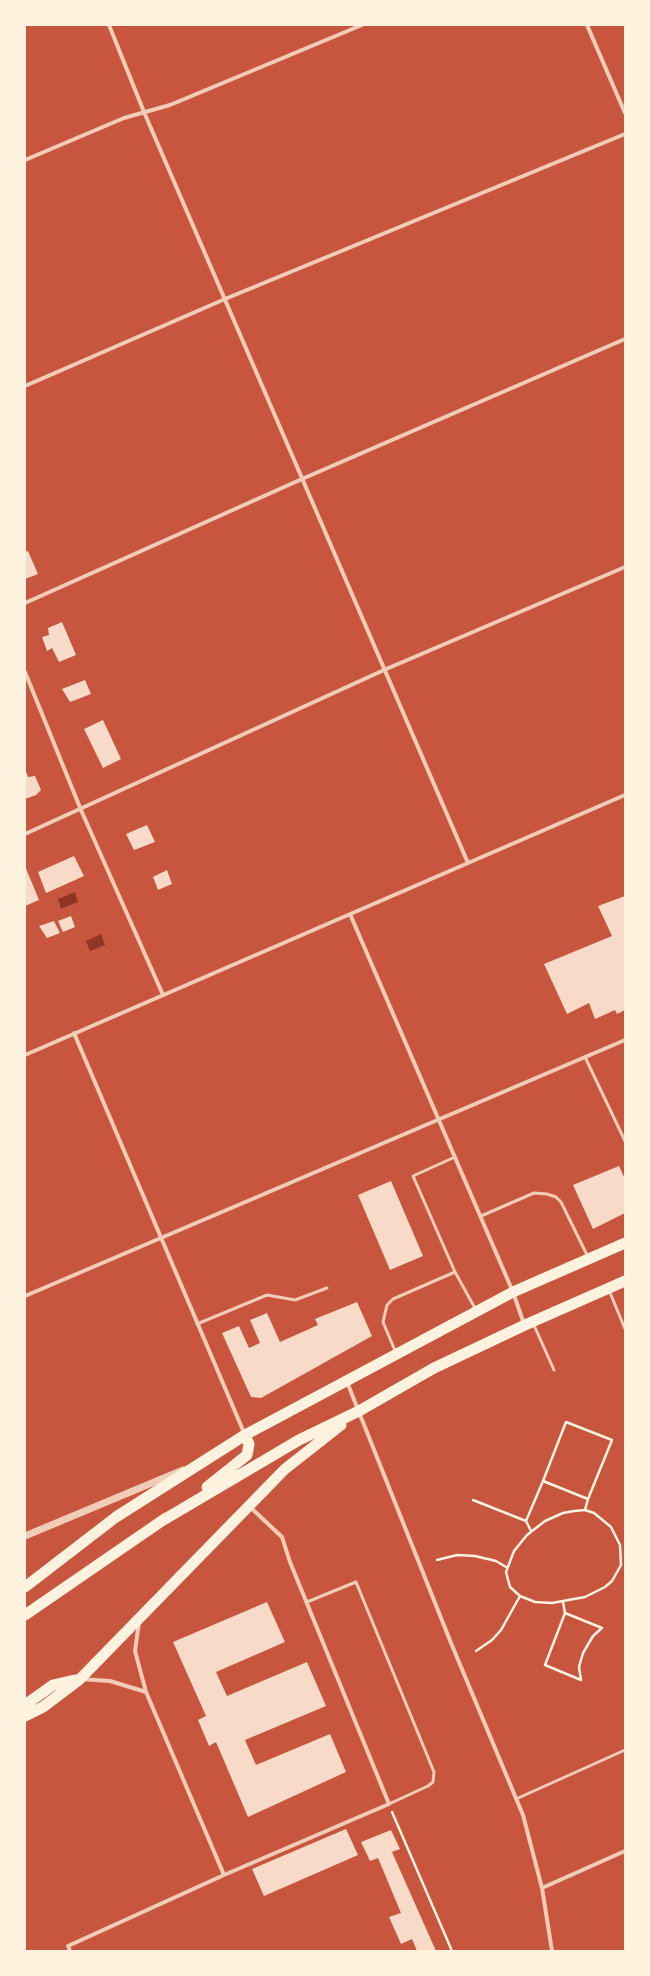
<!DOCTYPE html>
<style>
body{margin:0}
#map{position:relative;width:650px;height:1976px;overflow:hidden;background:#c8553d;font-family:"Playfair Display",serif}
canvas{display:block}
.frame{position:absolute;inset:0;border:26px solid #fff3e0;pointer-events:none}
</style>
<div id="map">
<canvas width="650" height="1976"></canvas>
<div class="frame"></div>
</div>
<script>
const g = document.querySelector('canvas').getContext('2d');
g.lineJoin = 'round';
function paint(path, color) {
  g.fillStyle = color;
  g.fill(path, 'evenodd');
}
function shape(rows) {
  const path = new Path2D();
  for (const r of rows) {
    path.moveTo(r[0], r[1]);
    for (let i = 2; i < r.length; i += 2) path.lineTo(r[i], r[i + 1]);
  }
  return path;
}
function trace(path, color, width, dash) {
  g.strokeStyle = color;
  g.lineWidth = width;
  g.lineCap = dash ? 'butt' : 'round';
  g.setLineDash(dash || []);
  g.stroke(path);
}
paint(shape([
 [75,892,78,902,61,909,58,899],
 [101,934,105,945,90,951,86,941]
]), '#8f3625');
paint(shape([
 [28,551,38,574,25,579,25,552],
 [62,622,76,655,59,662,52,648,47,651,42,637,49,635,48,628],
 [85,680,91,694,70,702,62,689],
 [103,720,121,759,103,768,84,729],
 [25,769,28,777,35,776,41,790,36,795,25,799],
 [147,825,155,842,134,850,126,834],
 [74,856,84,876,46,893,38,872],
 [25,866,39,900,25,906],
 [167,870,172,884,158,890,153,877],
 [625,896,625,1010,617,1014,615,1010,595,1019,589,1003,567,1014,544,964,612,936,598,906],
 [71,916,75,927,63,932,58,921],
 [54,921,60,933,47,938,39,926],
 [619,1166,625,1179,625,1213,593,1229,573,1185],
 [391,1181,423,1256,390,1270,358,1195],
 [357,1302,372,1336,261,1398,251,1397,222,1333,239,1326,249,1348,260,1343,250,1320,267,1313,280,1342,318,1325,315,1319],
 [267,1602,285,1642,216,1672,227,1696,307,1662,326,1706,245,1740,256,1765,330,1734,346,1772,248,1817,216,1742,209,1746,198,1720,206,1716,173,1642],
 [346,1829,358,1855,264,1896,252,1869],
 [391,1830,400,1849,392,1852,436,1951,417,1951,412,1939,401,1944,389,1917,401,1913,378,1858,370,1861,361,1842]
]), '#f7dbc8');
trace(shape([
 [473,1500,526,1521],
 [585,1510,588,1499,543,1481,566,1422,612,1440,588,1499],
 [531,1531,526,1521,543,1481],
 [437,1560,457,1555,475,1556,496,1561,506,1567],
 [563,1602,565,1613,545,1665,581,1680,579,1667,583,1653,593,1636,602,1628,565,1613],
 [476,1651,492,1640,501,1630,520,1596,510,1587,506,1572,514,1551,527,1535,545,1521,563,1513,574,1511,585,1510,594,1513,611,1527,620,1545,621,1565,612,1581,605,1587,585,1597,552,1603,535,1602,520,1596],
 [392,1812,452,1951]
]), '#fff3e0', 2.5);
trace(shape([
 [585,1057,625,1141],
 [455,1157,413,1176,455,1272,476,1310],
 [481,1216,534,1193,547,1194,556,1197,561,1202,588,1257],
 [609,1290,625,1329],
 [533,1323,554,1370],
 [197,1324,267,1295,295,1300,327,1288],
 [396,1353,383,1322,387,1305,393,1299,455,1272],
 [307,1602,356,1582,434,1772,433,1782,428,1786,389,1804],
 [516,1799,625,1750]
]), '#f1ccb7', 3);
trace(shape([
 [109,25,144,112,468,863],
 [587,25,625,113],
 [25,160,124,118,170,105,362,25],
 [25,386,225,299,625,134],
 [25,603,302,479,625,339],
 [25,672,81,810,163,995],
 [25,834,384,670,625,567],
 [350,914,513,1292,524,1324],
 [74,1033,245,1435],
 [25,1055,625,795],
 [25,1296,625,1040],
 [347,1382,451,1643,523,1815,542,1888,552,1951],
 [139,1622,135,1651,146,1692],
 [81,1679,110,1681,146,1692,224,1875,389,1804,290,1562,282,1537,249,1506],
 [542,1888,625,1851],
 [70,1951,68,1946,224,1875]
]), '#f1ccb7', 4);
trace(shape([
 [25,1536,183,1470]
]), '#f1ccb7', 7);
trace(shape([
 [207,1487,247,1455,249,1444,245,1435],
 [160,1522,299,1440,359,1411,434,1368,525,1325,625,1281],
 [25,1587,116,1517,245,1435,513,1292,625,1243],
 [25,1615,166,1518],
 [25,1705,53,1685,75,1680],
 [25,1716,43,1707,80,1679,285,1469,341,1425]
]), '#fff3e0', 11);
</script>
